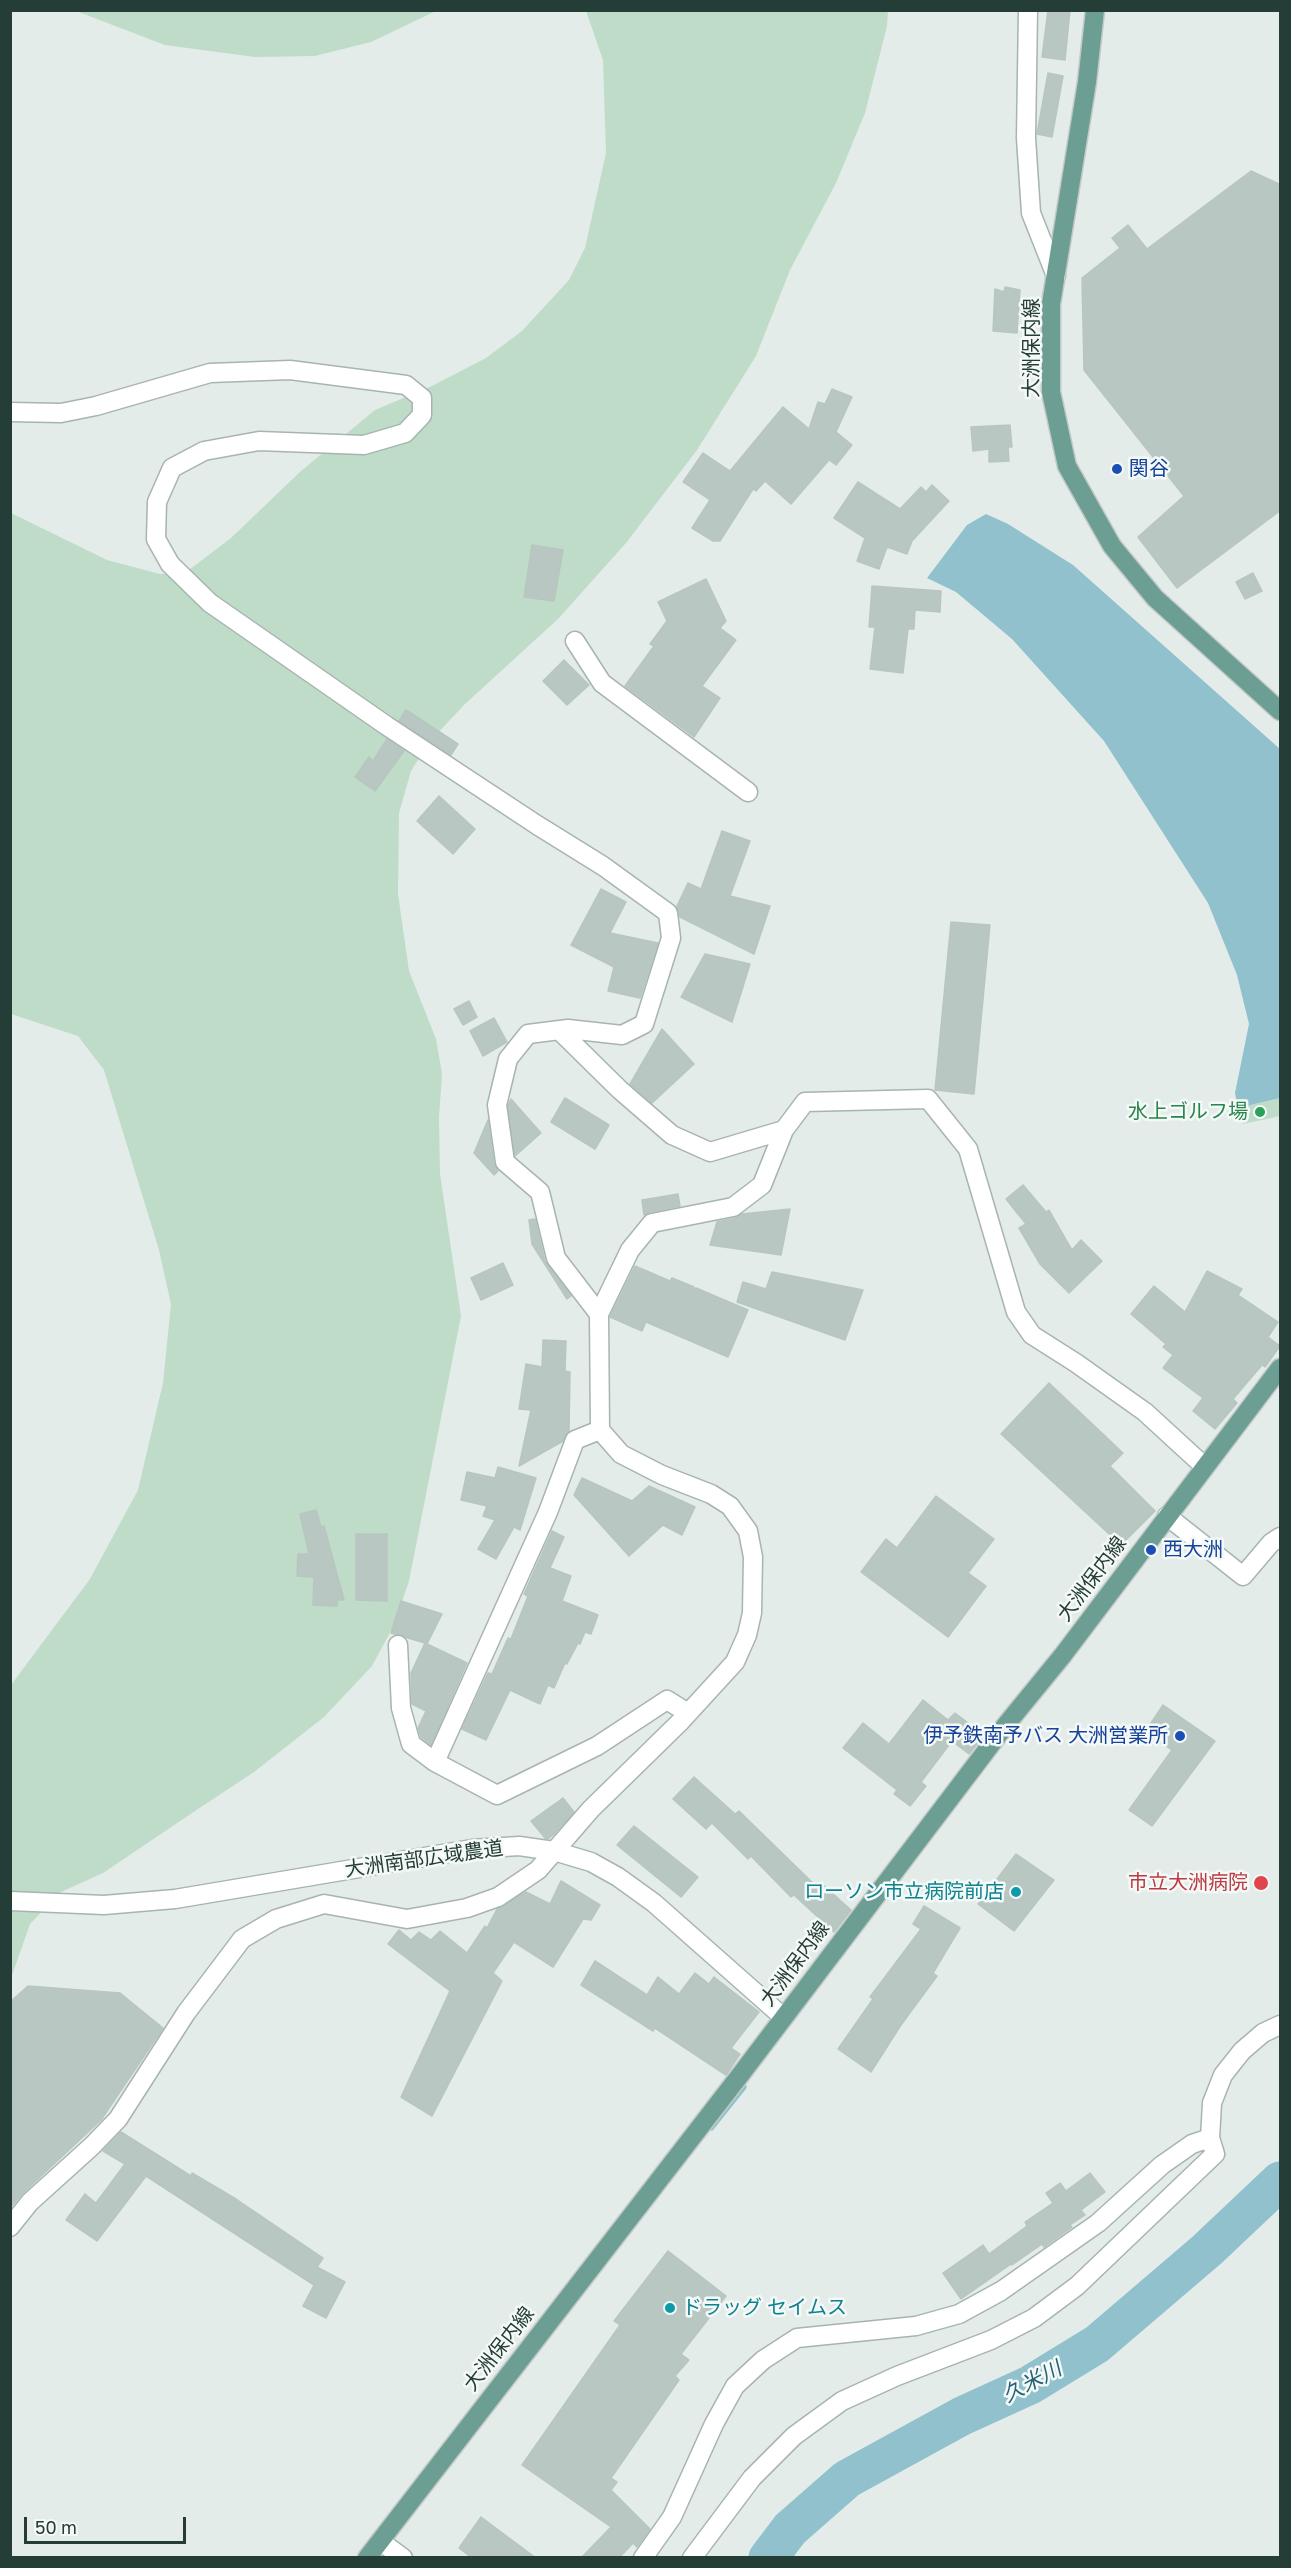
<!DOCTYPE html>
<meta charset="utf-8">
<style>
body{margin:0}
#map{position:relative;width:1291px;height:2568px;overflow:hidden;background:#e4ece9;font-family:"Golos Text",sans-serif}
canvas{display:block}
.frame{position:absolute;inset:0;border:12px solid #253d37;pointer-events:none}
.scale{position:absolute;left:24px;top:2517px;width:162px;height:27px;box-sizing:border-box;border:3px solid #253d37;border-top:0;padding-left:8px;font-size:18px;line-height:21px;white-space:nowrap;color:#253d37;-webkit-text-stroke:4px #f4f9f7;paint-order:stroke}
</style>
<div id="map">
<canvas width="1291" height="2568"></canvas>
<div class="frame"></div>
<div class="scale">50 m</div>
</div>
<script>
const g = document.querySelector('canvas').getContext('2d');
g.lineJoin = 'round';
function paint(path, color) {
  g.fillStyle = color;
  g.fill(path, 'evenodd');
}
function shape(rows) {
  const path = new Path2D();
  for (const r of rows) {
    path.moveTo(r[0], r[1]);
    for (let i = 2; i < r.length; i += 2) path.lineTo(r[i], r[i + 1]);
  }
  return path;
}
function trace(path, color, width, dash) {
  g.strokeStyle = color;
  g.lineWidth = width;
  g.lineCap = dash ? 'butt' : 'round';
  g.setLineDash(dash || []);
  g.stroke(path);
}
function label(font, color, halo, rows, align = 'center') {
  g.font = font + ' "Golos Text","Noto Sans JP",sans-serif';
  g.lineWidth = 5;
  g.setLineDash([]);
  g.textBaseline = 'middle';
  g.strokeStyle = halo;
  g.fillStyle = color;
  for (const [text, x, y, turn = 0] of rows) {
    g.save();
    g.translate(x, y);
    g.rotate((+turn || 0) * Math.PI / 180);
    g.textAlign = isNaN(turn) ? turn : align;
    if (halo) g.strokeText(text, 0, 0);
    g.fillText(text, 0, 0);
    g.restore();
  }
}
paint(shape([
 [76,11,75,11,436,11,371,42,315,56,255,57,165,45],
 [586,11,888,11,887,26,865,113,836,183,790,270,756,356,697,450,626,543,558,619,465,704,430,741,411,771,399,813,398,894,409,971,436,1039,442,1074,439,1117,440,1174,461,1316,409,1581,394,1625,372,1666,324,1717,254,1772,192,1813,103,1873,61,1892,30,1924,11,1978,11,1685,90,1579,138,1490,163,1383,171,1304,159,1250,104,1070,78,1036,11,1014,11,513,107,560,160,574,185,573,231,538,301,471,375,410,432,386,486,358,522,331,569,280,585,248,606,153,603,60],
 [1280,1098,1280,1116,1243,1124,1238,1108]
]), '#bedcc8');
paint(shape([
 [986,514,1008,524,1073,565,1280,749,1280,1098,1238,1108,1235,1093,1249,1024,1237,975,1208,903,1104,741,1012,639,956,592,927,578,967,525]
]), '#90c1cd');
trace(shape([
 [711,2127,743,2087]
]), '#90c1cd', 7);
trace(shape([
 [768,2558,790,2529,847,2479,962,2416,1030,2385,1097,2344,1207,2250,1280,2181]
]), '#90c1cd', 39);
const building = shape([
 [1048,10,1070,10,1065,60,1042,57,1048,10],
 [1048,73,1063,76,1052,137,1037,134,1048,73],
 [1251,171,1281,185,1281,510,1177,588,1138,537,1184,496,1084,370,1082,278,1120,248,1112,238,1128,225,1147,249,1251,171],
 [1005,287,1020,290,1017,333,993,331,995,289,1004,292,1005,287],
 [832,389,852,397,836,432,852,445,836,465,829,460,791,504,765,481,756,491,753,489,720,541,713,541,692,528,710,500,683,482,703,453,730,471,783,407,809,429,818,402,825,404,832,389],
 [1010,425,1012,447,1008,447,1009,461,989,462,989,449,973,451,971,427,1010,425],
 [858,482,900,509,921,487,926,492,932,485,949,501,912,541,907,554,887,547,879,569,857,561,865,538,834,518,858,482],
 [532,545,563,550,554,601,524,597,532,545],
 [1253,573,1262,591,1245,599,1236,582,1253,573],
 [706,579,726,621,720,628,736,640,702,686,720,698,694,737,625,686,654,646,650,644,667,621,658,602,706,579],
 [872,586,941,591,940,612,915,610,914,629,908,629,903,673,870,669,875,627,869,627,872,586],
 [564,660,589,685,567,705,543,681,564,660],
 [406,710,458,744,451,755,399,721,406,710],
 [387,739,404,751,375,791,355,777,369,757,373,761,387,739],
 [439,796,475,829,453,854,417,821,439,796],
 [722,831,750,841,730,896,770,906,754,954,680,917,677,906,688,883,701,889,722,831],
 [601,889,626,902,610,933,658,943,640,998,608,991,614,967,571,945,601,889],
 [951,922,990,925,974,1094,935,1090,951,922],
 [705,954,750,964,732,1022,681,997,705,954],
 [469,1001,477,1017,463,1025,454,1009,469,1001],
 [494,1018,507,1042,483,1056,470,1031,494,1018],
 [662,1029,694,1064,652,1103,630,1084,662,1029],
 [565,1098,609,1125,595,1149,551,1122,565,1098],
 [511,1099,541,1133,515,1156,508,1106,511,1099],
 [488,1120,494,1164,498,1171,494,1175,474,1153,488,1120],
 [1023,1185,1046,1212,1049,1210,1072,1250,1081,1240,1102,1261,1069,1293,1040,1264,1019,1228,1026,1224,1006,1199,1023,1185],
 [678,1194,680,1206,650,1212,644,1215,642,1200,678,1194],
 [790,1209,781,1255,710,1245,717,1222,735,1218,742,1214,790,1209],
 [535,1219,545,1261,571,1296,567,1299,532,1244,529,1220,535,1219],
 [503,1263,513,1285,481,1300,471,1278,503,1263],
 [635,1266,670,1281,672,1278,694,1287,695,1294,696,1288,748,1310,728,1357,646,1322,642,1331,610,1317,635,1266],
 [1207,1271,1242,1289,1238,1295,1278,1322,1268,1337,1280,1346,1265,1367,1262,1365,1233,1399,1237,1403,1215,1429,1193,1411,1203,1398,1163,1368,1173,1355,1163,1347,1166,1344,1131,1314,1154,1286,1185,1312,1207,1271],
 [772,1272,863,1290,845,1340,737,1302,743,1282,766,1289,772,1272],
 [543,1340,566,1341,565,1371,570,1372,569,1431,563,1441,519,1466,531,1410,519,1409,526,1364,542,1367,543,1340],
 [1049,1383,1123,1453,1110,1466,1155,1511,1121,1545,1001,1434,1049,1383],
 [498,1467,536,1478,520,1530,514,1527,496,1559,478,1549,495,1520,483,1516,487,1506,461,1500,467,1472,495,1478,498,1467],
 [582,1478,632,1501,649,1486,695,1507,682,1535,663,1525,629,1556,574,1495,582,1478],
 [936,1496,994,1539,968,1573,986,1586,948,1637,861,1572,886,1539,897,1548,936,1496],
 [316,1510,321,1527,324,1526,344,1600,337,1600,337,1606,313,1605,314,1577,297,1576,298,1554,309,1554,300,1514,316,1510],
 [552,1531,564,1537,550,1568,571,1576,562,1601,598,1615,591,1634,585,1632,580,1644,578,1643,567,1664,565,1663,554,1688,548,1685,540,1704,510,1690,486,1740,462,1729,488,1673,492,1674,508,1638,511,1639,528,1596,524,1594,552,1531],
 [356,1534,387,1534,387,1601,356,1600,356,1534],
 [401,1601,442,1614,427,1644,467,1663,431,1745,421,1737,418,1728,426,1711,412,1704,411,1673,425,1643,391,1633,401,1601],
 [923,1700,948,1720,955,1713,984,1735,969,1754,952,1741,921,1782,926,1786,910,1806,894,1794,897,1790,843,1748,863,1723,889,1744,923,1700],
 [1163,1705,1215,1741,1152,1826,1129,1810,1172,1750,1145,1732,1163,1705],
 [694,1777,735,1814,739,1811,819,1889,823,1885,851,1910,834,1932,794,1895,791,1897,751,1856,748,1859,712,1823,706,1829,673,1799,694,1777],
 [563,1798,574,1812,554,1834,548,1839,545,1838,531,1821,563,1798],
 [634,1826,698,1877,681,1897,617,1845,634,1826],
 [1016,1854,1054,1880,1014,1931,978,1904,1016,1854],
 [561,1881,600,1905,591,1920,583,1919,553,1967,514,1942,493,1973,502,1981,432,2116,401,2097,450,1991,388,1944,399,1930,411,1940,419,1932,431,1940,440,1931,467,1953,485,1926,487,1928,497,1909,526,1892,550,1904,561,1881],
 [924,1906,960,1928,933,1973,937,1976,901,2025,871,2072,838,2049,873,1999,870,1997,921,1929,913,1924,924,1906],
 [595,1961,647,1995,658,1977,679,1994,695,1973,709,1984,714,1977,759,2012,731,2048,740,2054,726,2075,655,2028,653,2031,581,1985,595,1961],
 [28,1986,120,1993,163,2028,101,2120,22,2194,10,2208,10,2002,28,1986],
 [121,2132,191,2176,192,2173,236,2199,323,2258,317,2267,345,2282,326,2318,303,2306,314,2285,146,2176,97,2241,66,2220,85,2194,96,2203,125,2164,103,2151,121,2132],
 [1090,2173,1105,2192,1081,2210,1085,2215,1070,2225,1072,2227,1044,2247,1042,2244,1012,2265,1011,2264,961,2299,943,2273,983,2245,989,2254,1027,2226,1025,2222,1053,2203,1046,2193,1060,2183,1066,2191,1090,2173],
 [668,2251,726,2296,681,2354,689,2360,675,2376,679,2380,611,2478,617,2482,611,2490,650,2529,637,2547,633,2543,619,2558,581,2558,611,2527,522,2465,620,2325,614,2321,668,2251],
 [481,2517,536,2558,472,2558,459,2548,481,2517]
]);
paint(building, '#b9c7c2');
trace(building, '#b7c6c0', 1.5);
const minor = shape([
 [1028,10,1026,138,1031,213,1056,276],
 [10,412,61,413,96,406,210,373,290,370,406,385,422,398,422,415,405,433,364,445,259,441,204,451,172,468,157,502,156,539,170,564,210,603,387,726,537,825,603,866,668,913,671,938,644,1024,622,1035,568,1029,528,1034,508,1059,497,1105,505,1162,540,1192,556,1258,599,1314],
 [575,641,602,683,748,792],
 [559,1030,620,1090,672,1135,710,1152,784,1130],
 [600,1430,575,1440,548,1512,435,1762,497,1795,597,1746,667,1700,688,1713],
 [1167,1516,1243,1576,1271,1543,1280,1537],
 [398,1645,401,1708,411,1744,435,1762],
 [10,1901,104,1905,175,1899,472,1849,519,1846,554,1851,591,1862,618,1877,654,1903,783,2017],
 [10,2227,30,2202,92,2146,118,2119,186,2013,242,1939,276,1919,324,1904,407,1919,467,1908,498,1897,538,1870,591,1809,681,1721,735,1662,747,1635,752,1613,753,1557,748,1531,730,1506,711,1494,662,1475,621,1454,600,1430,599,1314,630,1250,652,1223,733,1207,762,1185,784,1130,805,1102,928,1099,968,1149,1016,1312,1032,1335,1076,1363,1145,1412,1205,1467],
 [380,2541,403,2558],
 [643,2558,672,2517,714,2424,735,2386,763,2360,797,2338,916,2326,959,2314,1001,2291,1098,2223,1162,2165,1192,2144,1210,2138],
 [692,2558,752,2478,794,2436,842,2401,897,2376,991,2340,1034,2318,1077,2286,1215,2154,1210,2138,1212,2103,1223,2075,1242,2051,1263,2033,1280,2025]
]);
const major = shape([
 [1095,10,1087,82,1051,304,1051,392,1067,466,1112,546,1155,598,1280,711],
 [367,2558,741,2074,1005,1726,1063,1655,1280,1368]
]);
trace(minor, '#a7b4b0', 21);
trace(major, '#c2c9c7', 21);
trace(minor, '#fff', 18);
trace(major, '#6c9e94', 18);
for (const [x, y, r, color] of [
 [1117,469,6,"#1a4fb4"],
 [1260,1112,6,"#2e9e5b"],
 [1151,1550,6,"#1a4fb4"],
 [1180,1736,6,"#1a4fb4"],
 [1261,1883,8,"#e0444e"],
 [1016,1892,6,"#0f9aa8"],
 [670,2308,6,"#0f9aa8"]
]) {
  const dot = new Path2D();
  dot.arc(x, y, r, 0, 2 * Math.PI);
  g.fillStyle = color;
  g.fill(dot);
  trace(dot, '#f4f9f7', 2);
}
label('20px', '#253d37', '#f4f9f7', [
 ["大洲保内線",1032,348,-90],
 ["大洲保内線",1092,1579,-53],
 ["大洲南部広域農道",424,1859,-8],
 ["大洲保内線",795,1964,-53],
 ["大洲保内線",499,2349,-52]
]);
label('20px', '#164399', '#f4f9f7', [
 ["関谷",1129,469],
 ["西大洲",1163,1550],
 ["伊予鉄南予バス 大洲営業所",1168,1736,"right"]
], 'left');
label('20px', '#27864d', '#f4f9f7', [
 ["水上ゴルフ場",1248,1112]
], 'right');
label('20px', '#be3a42', '#f4f9f7', [
 ["市立大洲病院",1248,1883]
], 'right');
label('20px', '#0d838f', '#f4f9f7', [
 ["ローソン市立病院前店",1004,1892],
 ["ドラッグ セイムス",682,2308,"left"]
], 'right');
label('italic 21px', '#236374', '#f4f9f7', [
 ["久米川",1032,2382,-28]
]);
</script>
